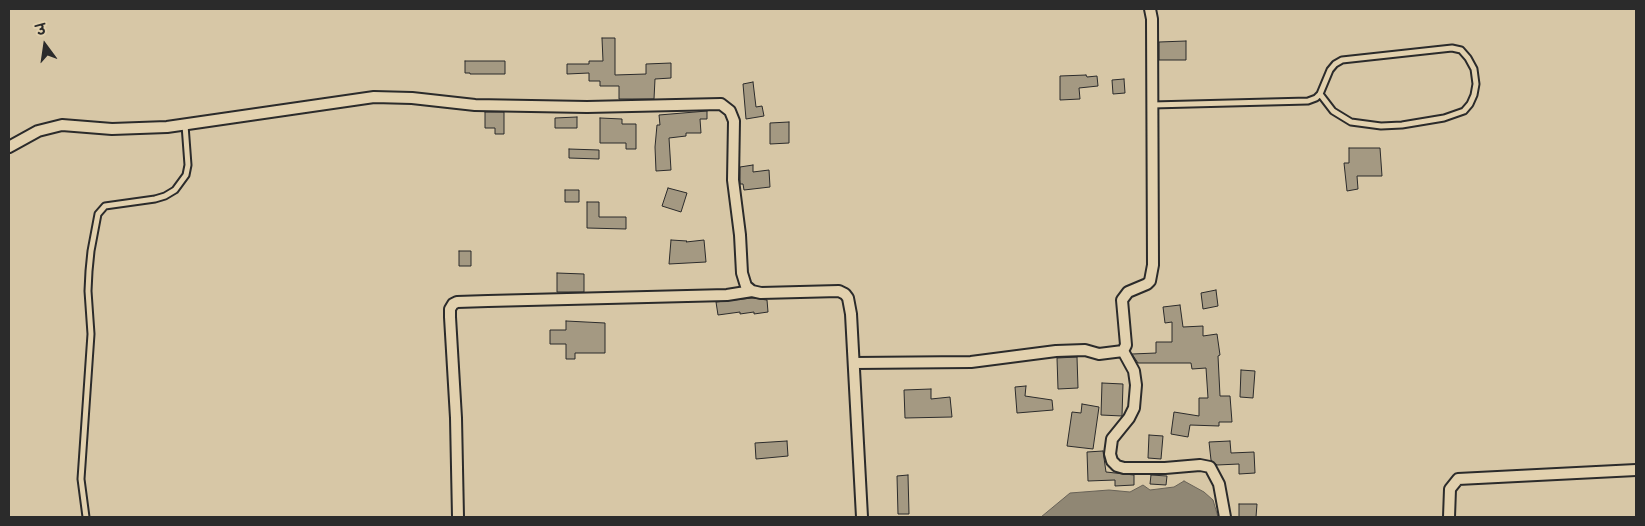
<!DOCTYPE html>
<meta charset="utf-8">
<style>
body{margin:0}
#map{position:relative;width:1645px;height:526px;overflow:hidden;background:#d7c7a6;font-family:Itim,"Playpen Sans Deva",sans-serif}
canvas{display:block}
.frame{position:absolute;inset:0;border:10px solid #2b2b2b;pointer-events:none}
.north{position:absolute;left:20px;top:20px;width:50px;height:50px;-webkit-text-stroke:4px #e2d1ae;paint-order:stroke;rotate:346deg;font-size:14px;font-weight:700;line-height:20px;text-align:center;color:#2b2b2b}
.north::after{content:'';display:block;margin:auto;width:18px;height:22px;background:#2b2b2b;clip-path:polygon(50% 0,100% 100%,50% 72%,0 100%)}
</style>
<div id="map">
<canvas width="1645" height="526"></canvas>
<div class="frame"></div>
<div class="north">उ</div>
</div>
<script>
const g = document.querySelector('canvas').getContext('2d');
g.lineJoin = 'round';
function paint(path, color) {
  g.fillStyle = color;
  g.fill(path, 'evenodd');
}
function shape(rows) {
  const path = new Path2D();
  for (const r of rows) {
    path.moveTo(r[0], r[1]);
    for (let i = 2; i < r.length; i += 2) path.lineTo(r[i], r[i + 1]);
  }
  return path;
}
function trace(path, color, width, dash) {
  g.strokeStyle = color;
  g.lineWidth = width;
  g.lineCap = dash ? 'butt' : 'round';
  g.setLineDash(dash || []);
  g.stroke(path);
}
const water = shape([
 [1184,481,1204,492,1213,500,1218,517,1041,517,1070,493,1109,490,1130,492,1143,485,1150,490,1174,487,1184,481]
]);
paint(water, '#908774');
trace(water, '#686257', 1);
const building = shape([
 [602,38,615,38,615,75,646,74,646,64,671,63,671,78,655,79,654,99,619,99,619,86,600,86,600,81,589,81,589,73,567,74,567,64,589,64,589,61,603,61,602,38],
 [1186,41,1186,60,1159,60,1159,42,1186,41],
 [465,61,505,61,505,74,470,74,470,73,465,73,465,61],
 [1086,75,1087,77,1097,76,1098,86,1079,88,1080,99,1060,100,1060,76,1086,75],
 [1124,79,1125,93,1113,94,1112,80,1124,79],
 [753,82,756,107,762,106,764,116,746,119,743,84,753,82],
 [707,111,707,119,700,119,701,133,686,133,686,136,669,138,671,170,656,171,655,147,657,125,660,125,659,115,707,111],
 [485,112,504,112,504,134,495,134,495,128,485,128,485,112],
 [577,117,577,128,555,128,555,118,577,117],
 [600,118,622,119,622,124,636,124,636,149,626,149,626,143,600,143,600,118],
 [789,122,789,143,770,144,770,123,789,122],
 [1349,148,1380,148,1382,176,1357,176,1358,189,1347,191,1344,163,1349,163,1349,148],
 [569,149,599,150,599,159,569,158,569,149],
 [753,165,753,172,769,170,770,187,744,190,743,184,740,184,740,167,753,165],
 [668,188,687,193,681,212,662,206,668,188],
 [565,190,579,190,579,202,565,202,565,190],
 [587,202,599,202,599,217,626,217,626,229,587,228,587,202],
 [671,240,687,241,686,242,704,240,706,262,669,264,671,240],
 [459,251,471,251,471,266,459,266,459,251],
 [557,273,584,274,584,292,557,292,557,273],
 [1216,290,1218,306,1203,309,1201,293,1216,290],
 [752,298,767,300,768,312,754,314,754,312,740,314,740,312,718,315,716,302,752,298],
 [1180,305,1183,327,1203,326,1203,336,1217,334,1220,355,1218,356,1220,396,1230,396,1232,422,1219,422,1219,426,1190,425,1188,437,1171,434,1174,412,1199,416,1199,398,1208,398,1206,368,1192,369,1191,363,1138,363,1132,354,1156,353,1156,342,1172,342,1172,322,1165,323,1163,307,1180,305],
 [566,321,605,323,605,353,575,353,575,359,566,359,566,344,550,344,550,330,566,330,566,321],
 [1077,357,1078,388,1058,389,1057,358,1077,357],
 [1241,370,1255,371,1253,398,1240,397,1241,370],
 [1102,383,1123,384,1122,416,1101,415,1102,383],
 [1026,386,1025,396,1052,400,1053,410,1017,413,1015,387,1026,386],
 [931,389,931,399,950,397,952,417,905,418,904,390,931,389],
 [1082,404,1099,407,1093,449,1067,446,1072,412,1081,413,1082,404],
 [1149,435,1163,436,1161,459,1148,458,1149,435],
 [787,441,788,456,756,459,755,443,787,441],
 [1230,441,1231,453,1254,452,1255,473,1239,474,1239,464,1217,465,1211,460,1209,442,1230,441],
 [1103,451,1106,472,1134,475,1134,485,1115,486,1115,480,1088,481,1087,452,1103,451],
 [908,475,909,514,898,514,897,476,908,475],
 [1151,475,1167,476,1166,485,1150,484,1151,475],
 [1239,504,1257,504,1256,517,1239,517,1239,504]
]);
paint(building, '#a49982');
trace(building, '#2b2b2b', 1);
const lane = shape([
 [1152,105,1308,101,1316,98,1320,94,1330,70,1335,64,1342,60,1452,48,1461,50,1468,58,1474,69,1476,84,1474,95,1470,104,1464,111,1444,118,1402,125,1381,126,1351,122,1333,111,1320,94],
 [86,517,81,479,91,334,88,291,89,271,91,251,98,214,105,206,155,199,165,196,175,190,186,175,188,165,185,125]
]);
const street = shape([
 [9,147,38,131,62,125,112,129,167,127,374,97,412,98,475,105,587,107,721,104,730,111,734,121,733,180,740,235,742,273,746,286,752,291,761,293,839,291,845,294,848,298,851,314,862,517],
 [1123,351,1134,371,1136,385,1134,408,1129,418,1112,439,1110,454,1112,461,1117,466,1124,468,1165,468,1200,465,1210,467,1219,484,1225,517],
 [854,363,971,362,1056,351,1085,350,1099,354,1123,351,1126,345,1122,300,1128,292,1147,284,1150,281,1153,265,1152,19,1150,9],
 [458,517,456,418,450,317,450,309,453,304,457,302,488,301,727,295,752,291],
 [1449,517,1450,489,1458,479,1636,470]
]);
trace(lane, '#2b2b2b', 9);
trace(street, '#2b2b2b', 14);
trace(lane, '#e2d1ae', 5);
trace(street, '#e2d1ae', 10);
</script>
